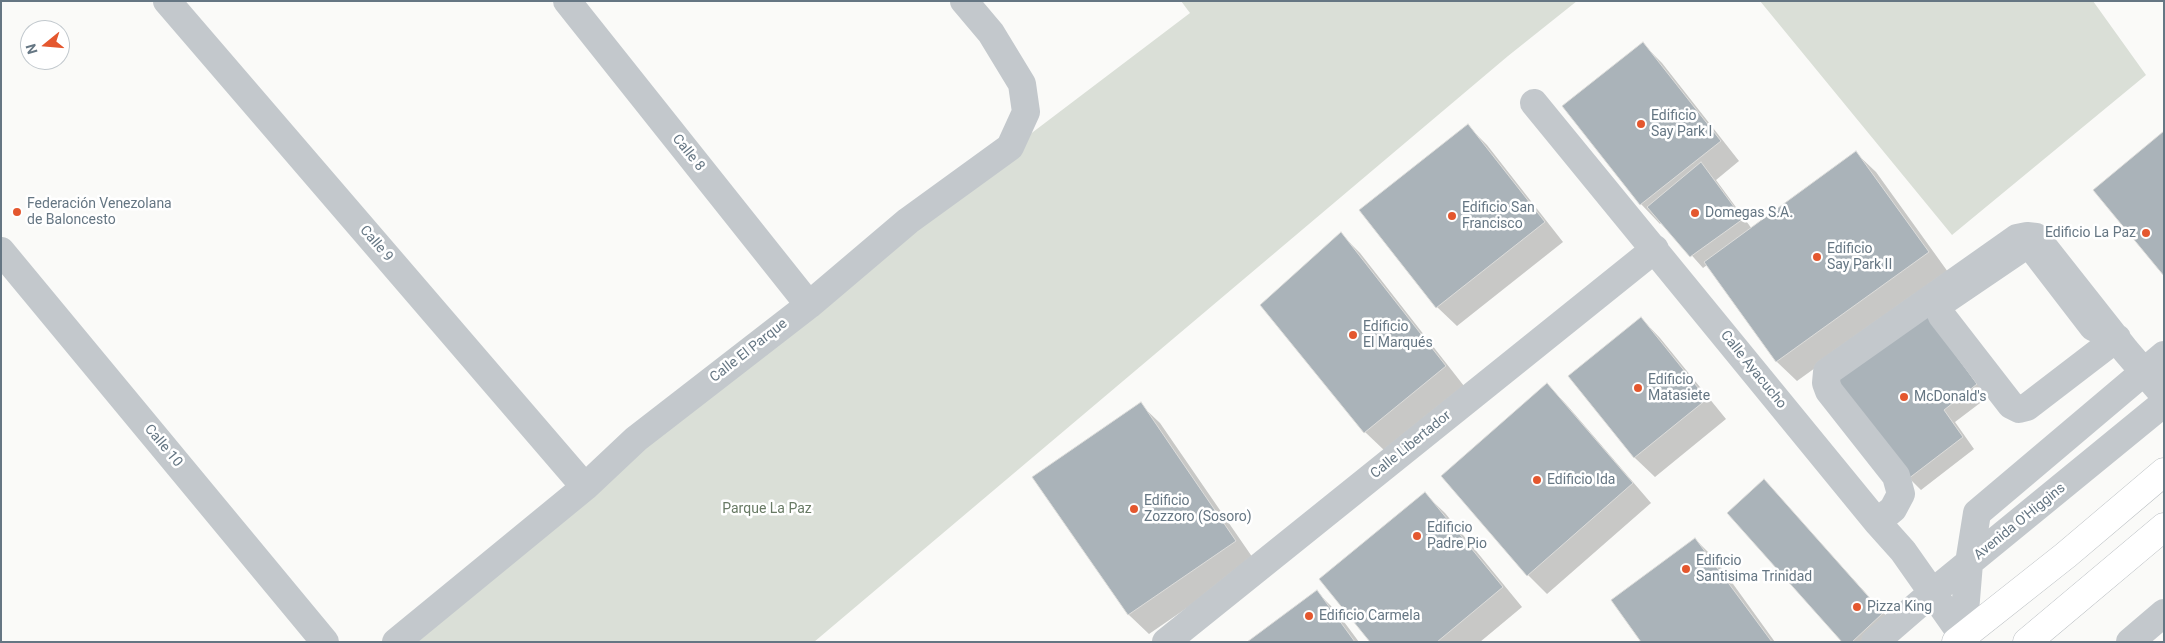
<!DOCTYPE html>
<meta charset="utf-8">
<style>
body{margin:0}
#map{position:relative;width:2165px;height:643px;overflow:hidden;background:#fafaf8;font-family:Roboto,sans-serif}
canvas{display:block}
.frame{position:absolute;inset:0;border:2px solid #657683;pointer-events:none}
.north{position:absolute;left:20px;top:20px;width:50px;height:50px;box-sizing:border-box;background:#fff;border:1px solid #c1c8cd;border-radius:50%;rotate:253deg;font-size:14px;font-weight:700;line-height:20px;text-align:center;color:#657683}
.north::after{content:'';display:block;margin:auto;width:18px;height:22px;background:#e4572e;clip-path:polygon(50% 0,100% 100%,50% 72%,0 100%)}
</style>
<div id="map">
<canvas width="2165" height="643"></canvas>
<div class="frame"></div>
<div class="north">N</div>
</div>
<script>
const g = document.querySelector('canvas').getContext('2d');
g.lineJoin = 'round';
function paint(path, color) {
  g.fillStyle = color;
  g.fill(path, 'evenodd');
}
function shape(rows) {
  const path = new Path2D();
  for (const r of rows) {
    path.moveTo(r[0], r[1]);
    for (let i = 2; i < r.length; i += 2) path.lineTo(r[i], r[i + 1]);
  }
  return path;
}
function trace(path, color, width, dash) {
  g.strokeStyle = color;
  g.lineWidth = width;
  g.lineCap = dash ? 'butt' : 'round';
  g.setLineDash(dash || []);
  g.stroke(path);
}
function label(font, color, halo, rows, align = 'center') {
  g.font = font + ' Roboto,sans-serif';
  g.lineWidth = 5;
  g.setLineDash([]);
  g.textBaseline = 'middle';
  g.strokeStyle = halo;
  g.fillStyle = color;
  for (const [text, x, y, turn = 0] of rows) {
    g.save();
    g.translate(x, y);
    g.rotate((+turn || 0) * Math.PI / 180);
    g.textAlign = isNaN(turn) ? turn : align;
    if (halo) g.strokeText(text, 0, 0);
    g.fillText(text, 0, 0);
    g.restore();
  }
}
paint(shape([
 [1181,1,1577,1,1508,56,814,642,401,642,909,226,1190,13],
 [1760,1,2093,1,2146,75,1952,235]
]), '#dadfd7');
paint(shape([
 [1643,44,1662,63,1739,161,1716,180,1752,229,1856,153,1876,172,1948,272,1797,381,1777,362,1707,265,1703,268,1662,222,1660,224,1641,204],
 [1468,126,1487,145,1563,242,1457,326,1437,307],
 [1341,234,1360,253,1464,386,1385,451,1365,432],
 [1922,311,1988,397,1955,422,1974,449,1921,490,1909,478],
 [1641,318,1660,338,1726,419,1655,477,1635,458,1570,376],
 [1547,385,1566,404,1651,503,1547,594,1528,575],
 [1140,404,1160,423,1255,561,1149,634,1129,615,1034,477],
 [1764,481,1902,633,1892,642,1844,642],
 [1425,494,1445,513,1522,607,1480,642,1372,642],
 [1695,539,1715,559,1775,642,1643,642],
 [1317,592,1336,611,1359,642,1249,642]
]), '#0003');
const building = shape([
 [1643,42,1721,141,1640,205,1562,106,1643,42],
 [1468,124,1545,222,1436,308,1359,210,1468,124],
 [2164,131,2164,276,2093,190,2164,131],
 [1856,151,1929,252,1776,362,1704,262,1856,151],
 [1701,162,1743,219,1690,257,1647,207,1701,162],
 [1341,232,1446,366,1364,433,1260,305,1341,232],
 [1922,309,1977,384,1944,410,1963,437,1908,479,1832,377,1922,309],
 [1641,317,1707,399,1634,458,1568,376,1641,317],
 [1547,383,1633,483,1527,576,1441,476,1547,383],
 [1141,402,1236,541,1128,615,1032,477,1141,402],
 [1764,479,1883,613,1852,642,1842,642,1727,513,1764,479],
 [1425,492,1503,587,1437,642,1370,642,1319,579,1425,492],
 [1695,538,1772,642,1641,642,1611,600,1695,538],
 [1317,590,1355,642,1247,642,1317,590]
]);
paint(building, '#aab3b9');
trace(building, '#dcdcda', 1);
const major = shape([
 [1956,642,2066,555,2164,472],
 [2027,642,2164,527]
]);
trace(major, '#b5babe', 29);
trace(shape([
 [167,1,585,487],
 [567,1,809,305],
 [1534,103,1877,522,1903,551,1967,642],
 [2028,247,2033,249,2093,327,2117,338,2027,407,2019,409,2011,405,1942,316,1939,309,1941,303,2022,248,2028,247],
 [1,251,325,642],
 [1877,522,1893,509,1901,494,1896,476,1829,391,1826,383,1827,372,2017,238,2027,236,2036,237,2126,351,2164,395],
 [1963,636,1969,563,1977,513,2164,355],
 [396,642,585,487,636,439,809,305,908,221,1010,147,1026,112,1022,84,991,33,964,1],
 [1166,642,1655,249],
 [1875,642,1933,592,2164,403],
 [2130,642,2164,613]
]), '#c3c8cc', 28);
trace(major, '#fff', 28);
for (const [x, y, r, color] of [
 [1641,124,5,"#e4572e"],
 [17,212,5,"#e4572e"],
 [1695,213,5,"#e4572e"],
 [1452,216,5,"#e4572e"],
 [2146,233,5,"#e4572e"],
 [1817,257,5,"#e4572e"],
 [1353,335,5,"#e4572e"],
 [1638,388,5,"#e4572e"],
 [1904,397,5,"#e4572e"],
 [1537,480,5,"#e4572e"],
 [1134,509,5,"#e4572e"],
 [1417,536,5,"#e4572e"],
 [1686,569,5,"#e4572e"],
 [1857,607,5,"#e4572e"],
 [1309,616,5,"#e4572e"]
]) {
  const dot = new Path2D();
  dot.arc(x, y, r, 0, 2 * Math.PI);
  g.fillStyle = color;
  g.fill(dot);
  trace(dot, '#fff', 2);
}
label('14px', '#657683', '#fff', [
 ["Edificio",1651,116],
 ["Say Park I",1651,132],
 ["Federación Venezolana",27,204],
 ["de Baloncesto",27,220],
 ["Edificio San",1462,208],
 ["Francisco",1462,224],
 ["Domegas S.A.",1705,213],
 ["Edificio La Paz",2136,233,"right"],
 ["Edificio",1827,249],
 ["Say Park II",1827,265],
 ["Edificio",1363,327],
 ["El Marqués",1363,343],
 ["Edificio",1648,380],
 ["Matasiete",1648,396],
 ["McDonald's",1914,397],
 ["Edificio Ida",1547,480],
 ["Edificio",1144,501],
 ["Zozzoro (Sosoro)",1144,517],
 ["Edificio",1427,528],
 ["Padre Pio",1427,544],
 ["Edificio",1696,561],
 ["Santisima Trinidad",1696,577],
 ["Pizza King",1867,607],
 ["Edificio Carmela",1319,616]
], 'left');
label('14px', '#657683', '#fff', [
 ["Calle 8",688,153,51],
 ["Calle 9",376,244,49],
 ["Calle El Parque",749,351,-38],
 ["Calle Ayacucho",1753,370,51],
 ["Calle Libertador",1411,445,-39],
 ["Calle 10",163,446,50],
 ["Avenida O'Higgins",2020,522,-39]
]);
label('14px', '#687a64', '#fff', [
 ["Parque La Paz",767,509]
]);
</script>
